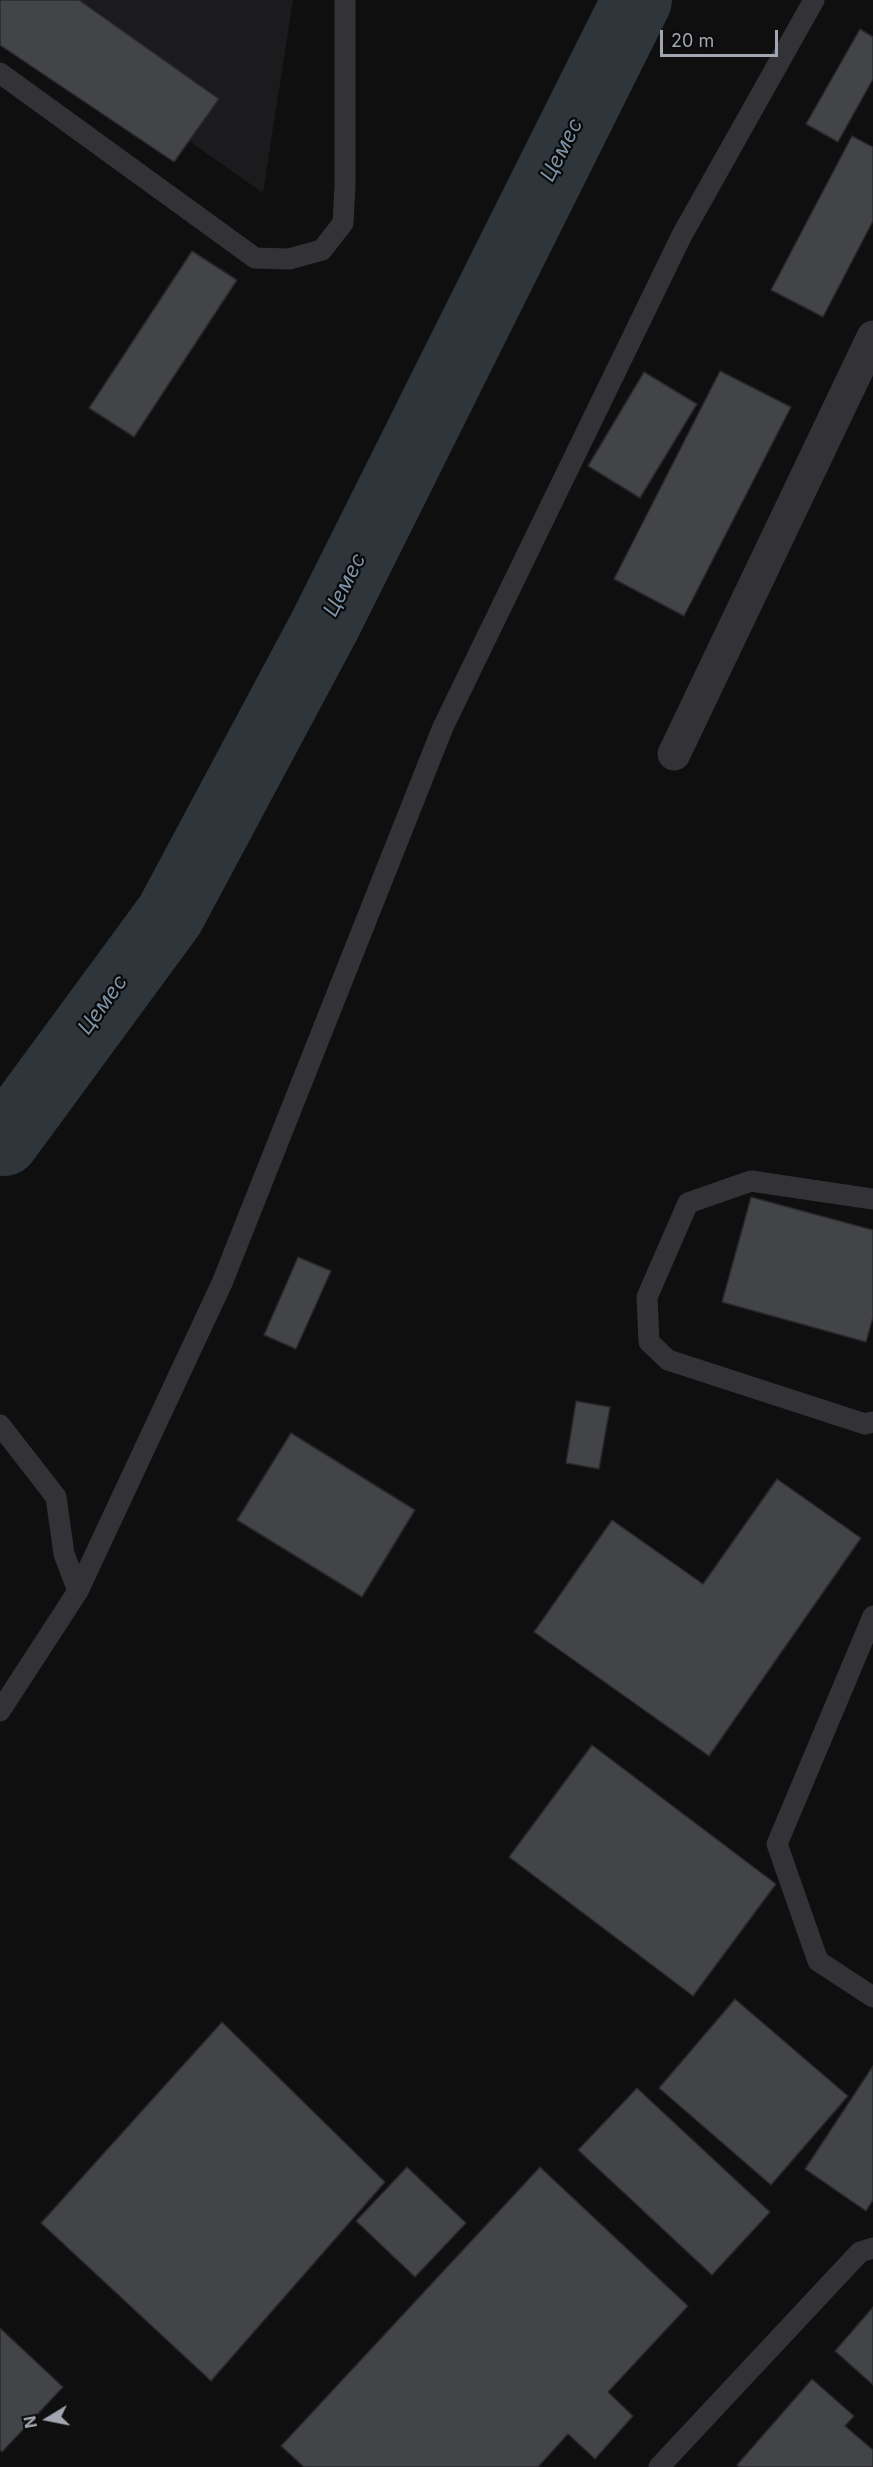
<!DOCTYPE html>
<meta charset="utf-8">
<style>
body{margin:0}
#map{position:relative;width:873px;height:2467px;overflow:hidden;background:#0f0f10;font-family:Inter,sans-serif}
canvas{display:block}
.north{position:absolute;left:18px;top:2389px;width:60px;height:60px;-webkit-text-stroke:4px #0a0a0b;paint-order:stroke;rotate:260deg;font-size:16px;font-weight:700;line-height:24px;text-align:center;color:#a2a6b0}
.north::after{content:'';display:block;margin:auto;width:21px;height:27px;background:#a2a6b0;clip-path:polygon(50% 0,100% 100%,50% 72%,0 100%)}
.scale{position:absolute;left:660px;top:30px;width:118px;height:27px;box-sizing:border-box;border:3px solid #a2a6b0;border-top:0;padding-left:8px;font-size:18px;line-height:21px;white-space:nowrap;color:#a2a6b0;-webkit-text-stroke:4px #0a0a0b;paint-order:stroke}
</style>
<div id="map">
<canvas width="873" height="2467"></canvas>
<div class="north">N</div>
<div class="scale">20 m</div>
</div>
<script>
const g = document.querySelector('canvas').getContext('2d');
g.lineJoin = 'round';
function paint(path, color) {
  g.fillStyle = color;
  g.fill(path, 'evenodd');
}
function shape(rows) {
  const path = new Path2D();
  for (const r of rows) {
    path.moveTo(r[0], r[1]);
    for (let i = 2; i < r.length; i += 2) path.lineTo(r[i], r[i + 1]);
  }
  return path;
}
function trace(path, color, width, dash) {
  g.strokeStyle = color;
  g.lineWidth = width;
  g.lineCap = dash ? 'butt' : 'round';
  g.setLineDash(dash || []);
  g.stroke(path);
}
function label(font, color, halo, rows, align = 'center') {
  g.font = font + ' Inter,sans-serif';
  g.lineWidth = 4.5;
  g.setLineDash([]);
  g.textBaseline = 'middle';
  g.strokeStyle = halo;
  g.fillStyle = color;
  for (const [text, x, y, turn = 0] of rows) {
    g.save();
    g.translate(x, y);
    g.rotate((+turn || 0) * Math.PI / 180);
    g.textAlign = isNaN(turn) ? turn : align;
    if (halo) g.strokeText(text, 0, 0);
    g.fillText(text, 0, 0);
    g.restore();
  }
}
paint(shape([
 [0,0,293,0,263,193,0,8]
]), '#1b1b1d');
trace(shape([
 [4,1141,170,915,325,625,637,0]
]), '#2e353b', 70);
const building = shape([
 [0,0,79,0,219,99,174,162,0,45,0,0],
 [860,29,873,37,873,79,838,142,806,124,860,29],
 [852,136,873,147,873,221,823,317,771,290,852,136],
 [192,251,237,280,134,437,89,408,192,251],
 [720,371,791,407,684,616,614,579,720,371],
 [644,372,697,404,640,498,588,466,644,372],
 [751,1197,873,1230,873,1317,866,1342,722,1302,751,1197],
 [298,1257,331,1271,296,1349,264,1335,298,1257],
 [576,1401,610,1407,599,1469,566,1463,576,1401],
 [291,1433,415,1510,362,1597,237,1520,291,1433],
 [777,1479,861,1538,709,1756,534,1632,612,1520,703,1584,777,1479],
 [592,1745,776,1884,693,1996,509,1857,592,1745],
 [735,1999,848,2096,771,2185,659,2088,735,1999],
 [222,2022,385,2182,211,2381,41,2223,222,2022],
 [873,2066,873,2200,866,2211,805,2169,873,2066],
 [637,2088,770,2212,712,2275,578,2150,637,2088],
 [407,2167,466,2223,415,2277,356,2221,407,2167],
 [540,2167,688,2306,608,2392,633,2416,595,2459,568,2434,538,2467,304,2467,281,2446,540,2167],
 [873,2307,873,2385,835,2351,873,2307],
 [0,2328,63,2387,2,2452,0,2450,0,2328],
 [812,2379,854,2416,845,2426,873,2450,873,2467,739,2467,737,2465,812,2379]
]);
paint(building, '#434448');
trace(building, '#29292c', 1.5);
trace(shape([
 [0,73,255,258,289,259,322,250,343,223,345,186,345,0],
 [873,1199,751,1181,688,1203,647,1297,649,1342,668,1360,865,1424,873,1422],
 [0,1425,56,1497,64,1554,78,1591],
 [873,1616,777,1844,818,1961,873,1997],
 [0,1711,78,1591,222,1283,443,727,682,235,814,0],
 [659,2467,860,2252,873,2248]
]), '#333337', 21);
trace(shape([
 [674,754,873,337]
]), '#333337', 33);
label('italic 21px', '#7c93a8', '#0a0a0b', [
 ["Цемес",562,150,-63],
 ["Цемес",345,585,-63],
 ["Цемес",103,1005,-54]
]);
</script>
